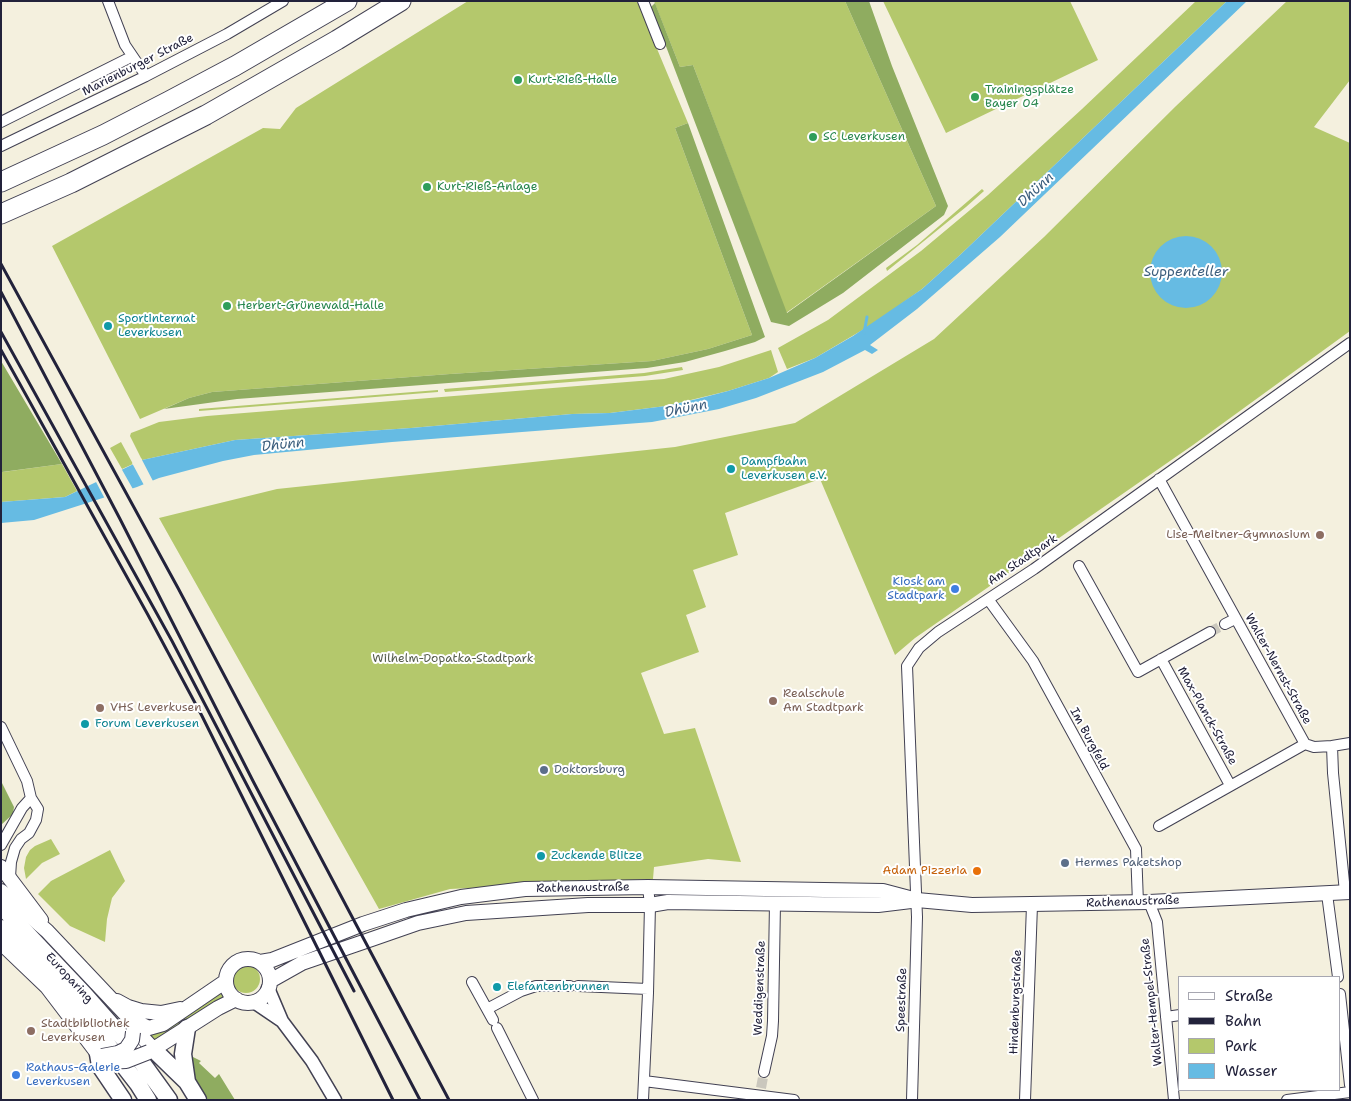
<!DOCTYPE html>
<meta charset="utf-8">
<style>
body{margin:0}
#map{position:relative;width:1351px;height:1101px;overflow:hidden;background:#f4f0de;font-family:"Shantell Sans",sans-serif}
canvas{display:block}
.frame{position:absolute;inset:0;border:2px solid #22223b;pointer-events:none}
.legend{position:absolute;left:1178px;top:976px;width:162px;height:115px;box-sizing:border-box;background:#fff;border:1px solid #a7a7b1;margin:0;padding:6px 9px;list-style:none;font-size:15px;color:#22223b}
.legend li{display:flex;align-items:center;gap:10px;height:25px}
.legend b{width:25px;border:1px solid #a7a7b1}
</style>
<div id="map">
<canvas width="1351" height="1101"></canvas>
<div class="frame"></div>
<ul class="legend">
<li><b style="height:6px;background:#fff"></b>Straße</li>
<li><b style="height:6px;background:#22223b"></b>Bahn</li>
<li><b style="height:14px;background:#b4c86c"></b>Park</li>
<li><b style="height:14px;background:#66bbe3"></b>Wasser</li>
</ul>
</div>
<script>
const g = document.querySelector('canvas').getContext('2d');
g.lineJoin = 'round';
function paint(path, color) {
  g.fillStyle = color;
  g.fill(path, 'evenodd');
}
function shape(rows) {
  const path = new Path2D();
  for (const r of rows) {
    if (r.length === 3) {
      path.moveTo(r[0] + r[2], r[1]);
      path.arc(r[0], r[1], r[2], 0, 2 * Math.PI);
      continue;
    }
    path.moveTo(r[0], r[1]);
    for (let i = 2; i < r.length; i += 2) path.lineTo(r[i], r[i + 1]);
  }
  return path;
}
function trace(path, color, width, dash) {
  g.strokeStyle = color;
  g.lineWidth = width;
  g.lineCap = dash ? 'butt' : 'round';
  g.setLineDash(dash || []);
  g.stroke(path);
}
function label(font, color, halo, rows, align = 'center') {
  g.font = font + ' "Shantell Sans",sans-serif';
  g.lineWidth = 4;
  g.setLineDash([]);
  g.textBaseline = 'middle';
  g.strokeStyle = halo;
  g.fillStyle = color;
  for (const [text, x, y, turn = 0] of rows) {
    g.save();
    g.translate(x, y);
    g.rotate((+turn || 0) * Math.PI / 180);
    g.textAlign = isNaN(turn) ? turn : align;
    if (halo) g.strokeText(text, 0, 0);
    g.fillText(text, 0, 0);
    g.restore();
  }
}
paint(shape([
 [468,1,637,1,688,123,675,128,752,335,708,349,652,361,450,374,212,392,189,398,140,419,52,246,263,128,280,129,296,108],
 [654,1,845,1,936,206,786,313,693,65,680,67],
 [883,1,1070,1,1098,60,946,133],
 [1196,1,1227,1,960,255,922,289,876,322,815,358,787,369,778,348,828,320,921,251,988,195,1082,109],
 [1287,1,1350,1,1350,80,1314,127,1350,143,1350,331,1193,445,915,638,895,655,820,479,725,513,738,555,693,570,706,607,686,615,699,652,641,673,664,734,695,728,741,862,708,859,654,867,653,879,450,889,379,909,159,518,277,489,675,447,795,423,934,339,1044,237,1176,106],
 [982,189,984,191,966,207,887,271,886,268,917,245],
 [771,350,778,372,769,378,728,391,666,406,610,413,572,414,411,428,235,440,142,460,130,436,131,433,139,430,159,422,207,416,664,379,719,367],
 [682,367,683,370,645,376,445,392,444,389,644,373],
 [438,390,438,392,199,411,199,409],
 [121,442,133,464,122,469,110,448],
 [62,464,77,491,65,497,1,502,1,469,3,472],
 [51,839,60,854,42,863,26,879,24,868,26,857,30,850,35,846],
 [110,850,125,881,112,898,107,919,105,942,70,926,38,894,51,881],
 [246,979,14],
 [221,992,225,998,156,1044,148,1033]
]), '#b4c86c');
paint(shape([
 [845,1,869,1,892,66,948,206,944,215,843,293,789,326,771,322,651,7,655,3,680,67,693,65,787,313,936,206],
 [688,123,765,337,755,342,725,351,685,362,647,368,237,399,164,409,189,398,212,392,450,374,652,361,708,349,752,335,675,128],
 [1,361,62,464,2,472],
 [1,781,14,807,13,814,1,825],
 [189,1055,201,1061,199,1063,215,1078,219,1074,235,1100,208,1100,193,1075]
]), '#8fac60');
paint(shape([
 [1227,1,1247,1,1000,237,917,309,870,345,878,350,872,354,865,350,823,372,756,398,719,409,652,422,392,442,254,455,223,461,159,478,137,487,34,520,1,523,1,502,65,497,142,460,235,440,411,428,572,414,610,413,666,406,697,399,728,391,769,378,815,358,853,336,922,289,960,255],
 [1186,272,36]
]), '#66bbe3');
paint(shape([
 [141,458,154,483,145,487,132,463],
 [121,468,134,491,105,499,95,480]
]), '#f4f0de');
trace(shape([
 [864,333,867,317]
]), '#66bbe3', 3);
trace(shape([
 [1210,632,1225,624],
 [761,1088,764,1072]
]), '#cac7bd', 10, [10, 5]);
const minor = shape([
 [108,1,125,45,146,76],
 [643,1,660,44],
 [1,122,131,57],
 [1,146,146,76,227,34,283,1],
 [1159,479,1305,744,1314,747,1332,746,1333,773,1345,892],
 [1079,566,1138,672,1210,632],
 [988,599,1033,661,1136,849,1138,903],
 [1225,624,1235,619],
 [1161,659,1230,785],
 [1,727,27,781,31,798,38,809,36,820,29,833,21,839,15,848,11,862,10,877],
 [1332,746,1350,743],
 [1159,826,1305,744],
 [1,845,22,808,31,798],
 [1327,894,1338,977],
 [1149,902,1157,922,1174,1100],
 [472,982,493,1020],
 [578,986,648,989],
 [1340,994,1350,1085],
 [487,1009,521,991,536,986,570,986],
 [1166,1017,1180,1015],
 [497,1028,533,1100],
 [764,1072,772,1036,773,1021,775,903],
 [644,1081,794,1100],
 [643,1100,648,993,650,905,648,887],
 [912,1100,917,917,907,666,919,648,938,632,1034,569,1350,343],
 [1025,1100,1032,905],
 [1287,1100,1350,1092]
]);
const tertiary = shape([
 [268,988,282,1021,312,1061,335,1100],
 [254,1002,282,1021]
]);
const secondary = shape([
 [1,867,41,920],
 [1,891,47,931,131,1020,143,1038,154,1050],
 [1,943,47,987,98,1054,107,1061],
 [248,981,22],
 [260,962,272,960,363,924,406,910,461,897,525,889,648,887,883,891,917,900,972,905,1149,902,1350,892],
 [270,981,302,963,372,939,418,923,466,913,588,905,650,905,668,902,878,905,911,901],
 [117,1001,128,1007,141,1011,161,1013,180,1009],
 [132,1020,149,1028,163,1024,226,981],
 [149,1052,218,1008,236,999]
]);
const trunk = shape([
 [1,906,85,995,130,1046,169,1100],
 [1,928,76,1004,138,1084,148,1100],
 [154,1050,187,1082,198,1100],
 [98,1054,100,1066,123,1100],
 [187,1082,183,1054,187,1028]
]);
const motorway = shape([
 [1,182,103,135,169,101,235,66,347,1],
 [1,214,71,183,206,115,337,40,401,1]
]);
trace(minor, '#424153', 12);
trace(tertiary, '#424153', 15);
trace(secondary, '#424153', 16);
trace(trunk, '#424153', 19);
trace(motorway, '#424153', 21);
trace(minor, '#fff', 10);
trace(tertiary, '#fff', 12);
trace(secondary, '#fff', 14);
trace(trunk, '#fff', 16);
trace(motorway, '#fff', 19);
trace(shape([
 [1,264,178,588,449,1100],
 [1,292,120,519,253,781,420,1100],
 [1,332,172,641,354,991],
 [1,350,148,615,202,716,393,1100]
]), '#22223b', 3);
const secondaryBridge = shape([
 [102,1056,118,1053,126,1049,132,1040,133,1032],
 [107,1062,126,1061,149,1052]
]);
trace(secondaryBridge, '#424153', 16, []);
trace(secondaryBridge, '#fff', 14);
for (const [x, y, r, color] of [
 [518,80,5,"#2e9e5b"],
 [975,97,5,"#2e9e5b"],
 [813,137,5,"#2e9e5b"],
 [427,187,5,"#2e9e5b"],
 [227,306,5,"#2e9e5b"],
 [108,326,5,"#0f9aa8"],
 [731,469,5,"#0f9aa8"],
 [1320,535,5,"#8d6e63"],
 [955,589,5,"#3f7fe0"],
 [773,701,5,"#8d6e63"],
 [100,708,5,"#8d6e63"],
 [85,724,5,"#0f9aa8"],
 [544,770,5,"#5c6f8a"],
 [541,856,5,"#0f9aa8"],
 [1065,863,5,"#5c6f8a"],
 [977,871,5,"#e8710a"],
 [497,987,5,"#0f9aa8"],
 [31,1031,5,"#8d6e63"],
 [16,1075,5,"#3f7fe0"]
]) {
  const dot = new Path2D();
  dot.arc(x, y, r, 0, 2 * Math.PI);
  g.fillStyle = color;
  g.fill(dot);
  trace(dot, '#fff', 2);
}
label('12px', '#22223b', '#fff', [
 ["Marienburger Straße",138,65,-27],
 ["Am Stadtpark",1023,560,-34],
 ["Walter-Nernst-Straße",1278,669,61],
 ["Max-Planck-Straße",1207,716,61],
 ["Im Burgfeld",1089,739,62],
 ["Rathenaustraße",583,888,-1],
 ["Rathenaustraße",1133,902,-2],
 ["Europaring",69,978,47],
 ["Weddigenstraße",760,988,-88],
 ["Speestraße",902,1000,-88],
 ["Hindenburgstraße",1016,1002,-88],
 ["Walter-Hempel-Straße",1152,1002,-96]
]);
label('12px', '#27864d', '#fff', [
 ["Kurt-Rieß-Halle",528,80],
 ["Trainingsplätze",985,90],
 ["Bayer 04",985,104],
 ["SC Leverkusen",823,137],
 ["Kurt-Rieß-Anlage",437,187],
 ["Herbert-Grünewald-Halle",237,306]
], 'left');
label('12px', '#0d838f', '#fff', [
 ["Sportinternat",118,319],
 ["Leverkusen",118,333],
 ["Dampfbahn",741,462],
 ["Leverkusen e.V.",741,476],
 ["Forum Leverkusen",95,724],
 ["Zuckende Blitze",551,856],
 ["Elefantenbrunnen",507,987]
], 'left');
label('12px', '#785e54', '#fff', [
 ["Lise-Meitner-Gymnasium",1310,535,"right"],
 ["Realschule",783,694],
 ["Am Stadtpark",783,708],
 ["VHS Leverkusen",110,708],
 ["Stadtbibliothek",41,1024],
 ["Leverkusen",41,1038]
], 'left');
label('12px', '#366cbe', '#fff', [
 ["Kiosk am",945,582],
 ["Stadtpark",945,596],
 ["Rathaus-Galerie",26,1068,"left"],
 ["Leverkusen",26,1082,"left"]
], 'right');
label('12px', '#555c4c', '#fff', [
 ["Wilhelm-Dopatka-Stadtpark",453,659]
]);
label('12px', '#4e5e75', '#fff', [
 ["Doktorsburg",554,770],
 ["Hermes Paketshop",1075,863]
], 'left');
label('12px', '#c56008', '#fff', [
 ["Adam Pizzeria",967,871]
], 'right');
label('italic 14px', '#3d5f7e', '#fff', [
 ["Dhünn",1036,190,-43],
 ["Suppenteller",1186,272],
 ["Dhünn",686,409,-12],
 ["Dhünn",283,445,-6]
]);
</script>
